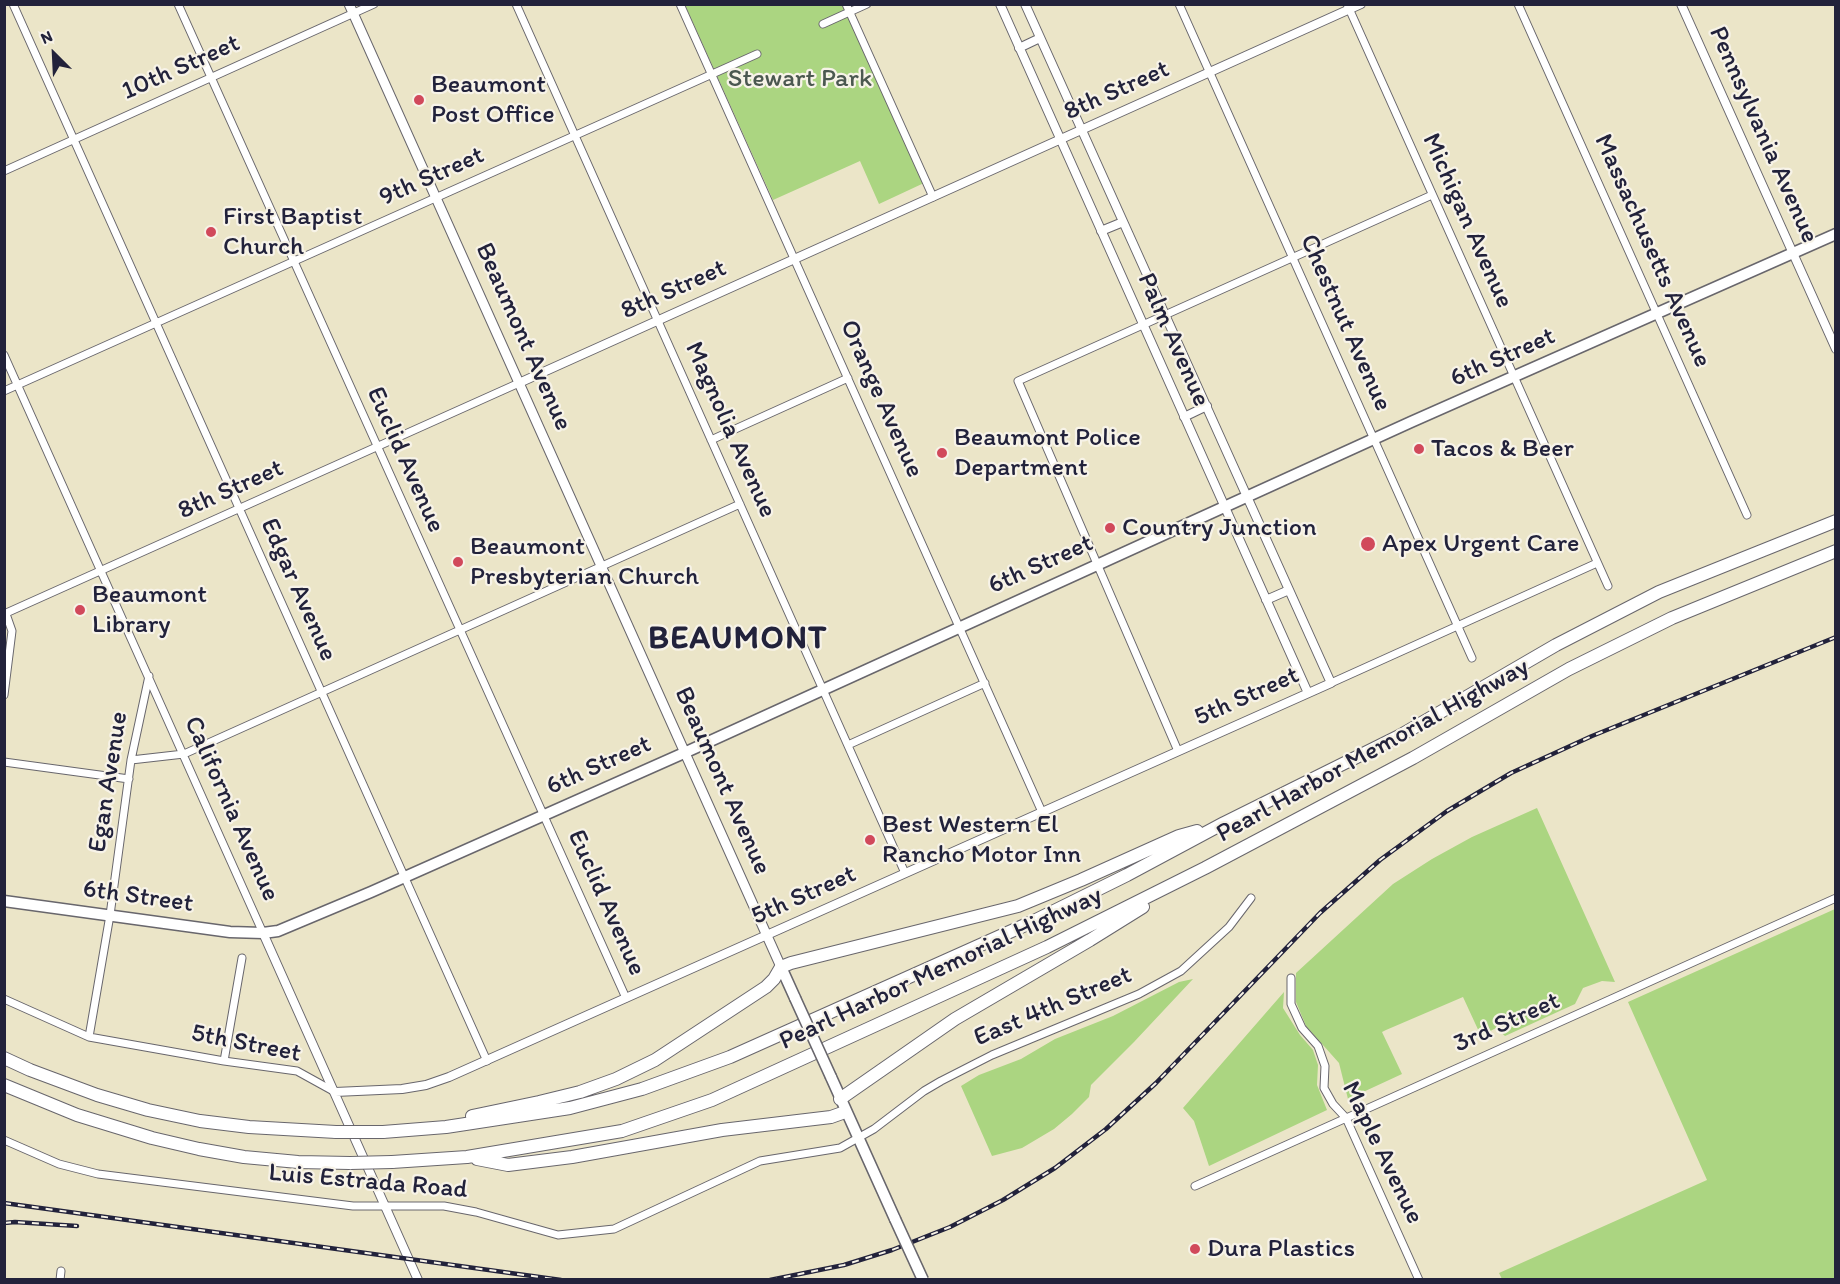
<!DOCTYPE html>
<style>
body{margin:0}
#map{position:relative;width:1840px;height:1284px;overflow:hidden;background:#ebe5c8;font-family:Itim,sans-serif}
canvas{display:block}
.frame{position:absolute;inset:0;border:6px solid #22223b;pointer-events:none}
.north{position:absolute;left:24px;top:24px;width:60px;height:60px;-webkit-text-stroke:4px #f7f3e8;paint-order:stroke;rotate:336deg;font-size:16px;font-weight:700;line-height:24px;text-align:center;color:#22223b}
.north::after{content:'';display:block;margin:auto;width:21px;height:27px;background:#22223b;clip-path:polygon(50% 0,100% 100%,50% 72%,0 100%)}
</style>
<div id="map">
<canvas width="1840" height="1284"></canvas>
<div class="frame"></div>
<div class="north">N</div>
</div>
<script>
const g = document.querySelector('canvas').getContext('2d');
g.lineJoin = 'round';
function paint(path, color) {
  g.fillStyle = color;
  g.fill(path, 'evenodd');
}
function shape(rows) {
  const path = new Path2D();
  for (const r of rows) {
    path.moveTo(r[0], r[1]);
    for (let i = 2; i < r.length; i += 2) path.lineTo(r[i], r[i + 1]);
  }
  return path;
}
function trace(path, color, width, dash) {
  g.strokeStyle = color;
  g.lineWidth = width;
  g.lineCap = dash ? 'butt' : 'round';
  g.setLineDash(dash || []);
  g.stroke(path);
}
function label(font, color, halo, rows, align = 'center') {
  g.font = font + ' Itim,sans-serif';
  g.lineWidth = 4.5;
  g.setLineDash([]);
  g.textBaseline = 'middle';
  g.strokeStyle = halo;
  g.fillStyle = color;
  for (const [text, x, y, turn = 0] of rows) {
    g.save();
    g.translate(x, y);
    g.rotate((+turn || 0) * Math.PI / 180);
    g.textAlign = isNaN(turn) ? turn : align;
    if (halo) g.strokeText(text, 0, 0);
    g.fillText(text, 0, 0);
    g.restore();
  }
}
paint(shape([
 [685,5,848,5,924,183,879,204,860,161,773,200],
 [1537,808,1615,982,1602,981,1583,988,1575,1004,1505,1036,1496,1028,1481,1036,1463,997,1386,1030,1382,1032,1402,1074,1348,1099,1339,1063,1306,1026,1296,1002,1296,973,1393,884,1432,859,1472,837],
 [1835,909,1835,1279,1502,1279,1499,1273,1707,1180,1628,1002],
 [1193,979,1134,1042,1091,1085,1089,1097,1072,1114,1054,1129,1022,1148,992,1156,961,1086,979,1075,1021,1059,1055,1039,1113,1016,1179,982],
 [1284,992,1283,1008,1300,1035,1313,1050,1318,1065,1317,1085,1327,1110,1209,1166,1194,1121,1183,1108]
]), '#abd581');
const minor = shape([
 [13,4,487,1061],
 [178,4,626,998],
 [516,4,905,873],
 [680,4,1042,812],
 [846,4,933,197],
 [1179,4,1472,658],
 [1347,4,1608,586],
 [1518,4,1747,515],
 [823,24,867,4],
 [4,171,374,4],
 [4,355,263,933],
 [4,391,757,54],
 [711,440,848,378],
 [4,614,519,383],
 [1331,683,1597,563],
 [4,695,12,631,6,614],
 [848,745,985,683],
 [1178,751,1018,381,1432,195],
 [131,760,184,754,740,504],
 [4,762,129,779],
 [1291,978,1291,1004,1302,1028,1318,1046,1325,1066,1324,1088,1333,1104,1346,1118,1419,1280],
 [4,999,89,1037,224,1061,297,1071,335,1092],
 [89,1037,110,915,131,760,149,676],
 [224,1061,242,958],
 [4,1140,59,1164,98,1174,353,1206,444,1206,476,1212,558,1235,614,1229,760,1161,840,1148,874,1129,924,1091,941,1081,992,1055,1139,994,1181,971,1229,927,1251,898],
 [1195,1186,1836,898],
 [60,1280,61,1271]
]);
const tertiary = shape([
 [1000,4,1308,693],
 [1681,4,1836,349],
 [1019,48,1040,38],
 [1101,231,1123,222],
 [519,383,1361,4],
 [1184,417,1207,406],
 [1266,600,1289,590],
 [263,933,418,1280],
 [335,1092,402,1089,426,1085,449,1077,1331,683,1025,4]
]);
const secondary = shape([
 [349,4,781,967]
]);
const primary = shape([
 [1189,523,1411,422,1836,234],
 [4,901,230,932,263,933,278,931,371,892,684,753,1187,524]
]);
const trunk = shape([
 [781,967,795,998],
 [831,1077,895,1219]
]);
const motorway = shape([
 [4,1058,30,1070,97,1095,148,1110,200,1121,249,1127,336,1132],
 [4,1085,77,1115,152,1138,199,1149,244,1157,298,1162,350,1163],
 [840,1099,955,1019,1090,940,1143,907],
 [472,1116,539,1102,580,1092,616,1079,655,1060,766,987,774,979,781,967,791,963,1018,906,1081,880,1179,836,1197,831],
 [383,1132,446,1127,570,1108,642,1089,730,1057,1034,921,1127,875,1224,823,1401,735,1556,645,1659,592,1836,521],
 [477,1159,508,1165,572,1157,722,1130,831,1117,845,1112],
 [392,1162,467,1157,622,1131,712,1100,1047,947,1205,868,1413,758,1569,669,1672,618,1836,551]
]);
trace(minor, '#68666c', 9);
trace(tertiary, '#68666c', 10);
trace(secondary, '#68666c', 11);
trace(primary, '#68666c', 13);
trace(trunk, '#68666c', 13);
trace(motorway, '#68666c', 14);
trace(minor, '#fff', 7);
trace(tertiary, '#fff', 8);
trace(secondary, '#fff', 9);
trace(primary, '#fff', 10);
trace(trunk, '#fff', 10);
trace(motorway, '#fff', 12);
const rail = shape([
 [4,1203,561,1280],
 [4,1223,15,1222,77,1226],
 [770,1280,844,1265,892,1250,950,1227,1003,1200,1055,1168,1106,1129,1156,1083,1320,913,1380,860,1447,811,1511,773,1592,736,1836,637]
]);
trace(rail, '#22223b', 4.5);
trace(rail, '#f7f3e8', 2, [7]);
const trunkBridge = shape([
 [795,998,831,1077],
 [895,1219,923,1280]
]);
const motorwayBridge = shape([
 [336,1132,383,1132],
 [350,1163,392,1162]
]);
trace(trunkBridge, '#68666c', 13, []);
trace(motorwayBridge, '#68666c', 14, []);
trace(trunkBridge, '#fff', 10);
trace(motorwayBridge, '#fff', 12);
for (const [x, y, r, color] of [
 [419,100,6,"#d1495b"],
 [211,232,6,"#d1495b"],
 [1419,449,6,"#d1495b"],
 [942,453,6,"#d1495b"],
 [1110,528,6,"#d1495b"],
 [1368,544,8,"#d1495b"],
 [458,562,6,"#d1495b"],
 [80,610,6,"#d1495b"],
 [870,840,6,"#d1495b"],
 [1195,1249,6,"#d1495b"]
]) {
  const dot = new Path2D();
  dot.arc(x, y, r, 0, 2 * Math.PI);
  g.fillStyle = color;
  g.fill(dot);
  trace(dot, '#f7f3e8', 2);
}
label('26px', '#22223b', '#f7f3e8', [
 ["10th Street",181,68,-24],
 ["8th Street",1117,91,-24],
 ["Pennsylvania Avenue",1763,135,66],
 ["9th Street",432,177,-24],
 ["Michigan Avenue",1467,221,66],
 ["Massachusetts Avenue",1652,251,66],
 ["8th Street",674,290,-24],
 ["Chestnut Avenue",1345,323,66],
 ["Beaumont Avenue",523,337,66],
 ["Palm Avenue",1173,340,66],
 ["6th Street",1503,358,-24],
 ["Orange Avenue",881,399,66],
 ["Magnolia Avenue",730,430,66],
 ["Euclid Avenue",405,460,66],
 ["8th Street",231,490,-24],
 ["6th Street",1041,565,-24],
 ["Edgar Avenue",298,590,66],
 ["5th Street",1247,697,-24],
 ["Pearl Harbor Memorial Highway",1373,751,-29],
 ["6th Street",599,766,-24],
 ["Beaumont Avenue",722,781,66],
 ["Egan Avenue",109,782,-81],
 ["California Avenue",231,809,66],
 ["5th Street",804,896,-24],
 ["6th Street",138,897,8],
 ["Euclid Avenue",606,903,66],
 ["Pearl Harbor Memorial Highway",941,969,-25],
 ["East 4th Street",1053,1007,-23],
 ["3rd Street",1507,1023,-24],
 ["5th Street",246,1044,11],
 ["Maple Avenue",1382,1153,64],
 ["Luis Estrada Road",368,1182,5]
]);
label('26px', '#4b5850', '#f7f3e8', [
 ["Stewart Park",800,79]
]);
label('26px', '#22223b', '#f7f3e8', [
 ["Beaumont",431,85],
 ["Post Office",431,115],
 ["First Baptist",223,217],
 ["Church",223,247],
 ["Beaumont Police",954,438],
 ["Department",954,468],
 ["Tacos & Beer",1431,449],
 ["Country Junction",1122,528],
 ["Apex Urgent Care",1382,544],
 ["Beaumont",470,547],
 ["Presbyterian Church",470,577],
 ["Beaumont",92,595],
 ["Library",92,625],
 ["Best Western El",882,825],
 ["Rancho Motor Inn",882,855],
 ["Dura Plastics",1207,1249]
], 'left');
g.letterSpacing = '1.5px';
label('bold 32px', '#22223b', '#f7f3e8', [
 ["BEAUMONT",738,640]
]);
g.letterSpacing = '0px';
</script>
